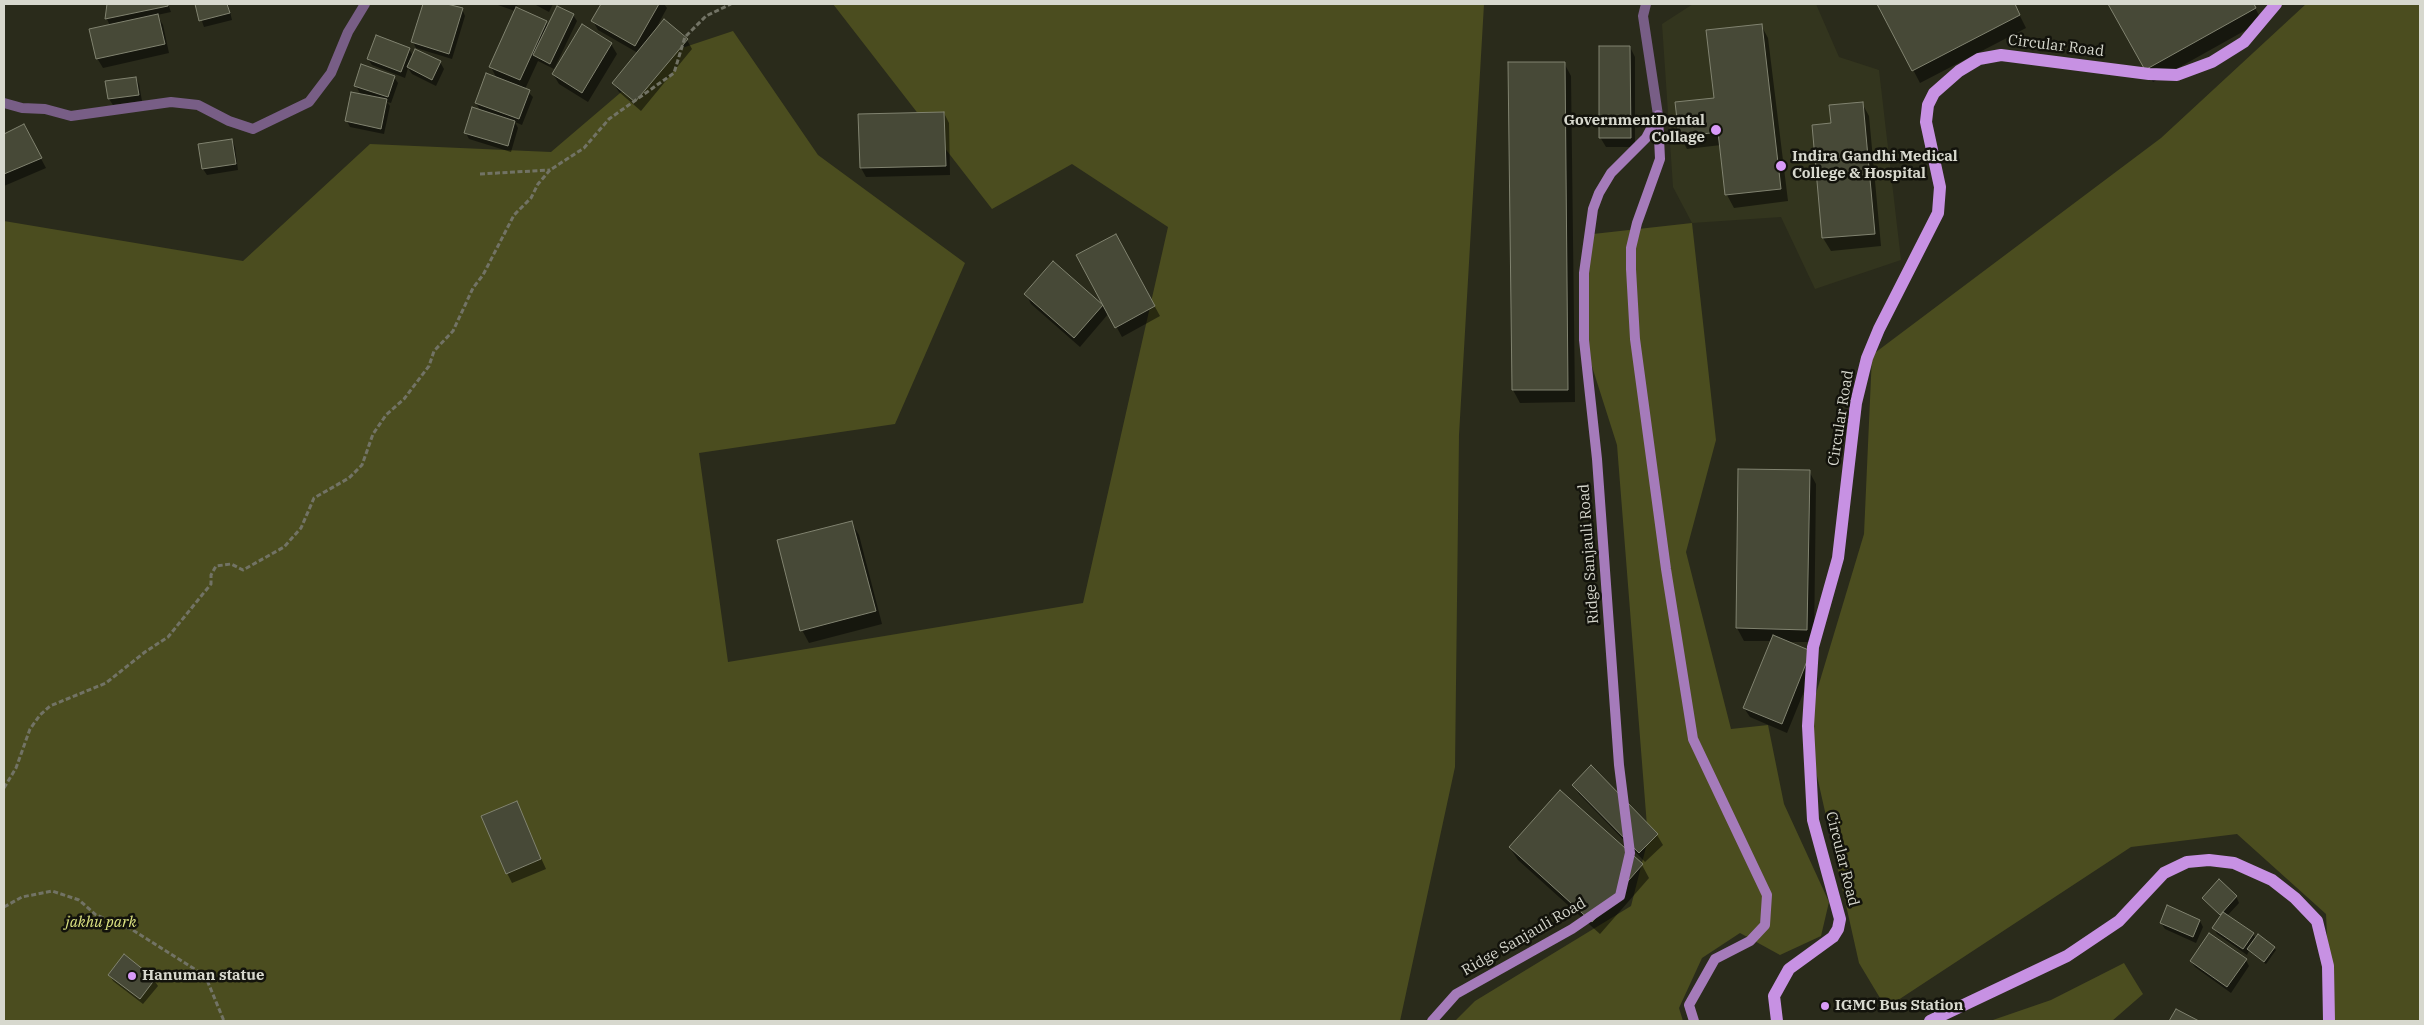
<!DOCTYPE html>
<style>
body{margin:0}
#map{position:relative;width:2424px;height:1025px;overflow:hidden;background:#2a2b1b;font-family:"IBM Plex Serif",serif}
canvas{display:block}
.frame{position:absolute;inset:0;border:5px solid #d7d8ce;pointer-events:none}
</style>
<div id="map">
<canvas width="2424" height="1025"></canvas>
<div class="frame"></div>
</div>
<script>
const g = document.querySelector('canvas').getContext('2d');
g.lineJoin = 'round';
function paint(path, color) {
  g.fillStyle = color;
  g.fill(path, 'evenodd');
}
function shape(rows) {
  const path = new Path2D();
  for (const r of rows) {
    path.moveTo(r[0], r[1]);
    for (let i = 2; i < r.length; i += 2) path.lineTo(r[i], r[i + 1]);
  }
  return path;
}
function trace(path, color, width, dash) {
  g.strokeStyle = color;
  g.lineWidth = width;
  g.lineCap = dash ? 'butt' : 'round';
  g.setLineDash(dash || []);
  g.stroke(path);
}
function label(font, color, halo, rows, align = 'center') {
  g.font = font + ' "IBM Plex Serif",serif';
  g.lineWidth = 5;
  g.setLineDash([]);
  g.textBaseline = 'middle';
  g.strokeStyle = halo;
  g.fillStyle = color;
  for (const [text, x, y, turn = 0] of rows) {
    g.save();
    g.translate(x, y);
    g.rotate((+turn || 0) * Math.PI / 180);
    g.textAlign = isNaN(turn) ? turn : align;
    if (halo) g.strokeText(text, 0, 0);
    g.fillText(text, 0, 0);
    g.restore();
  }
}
paint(shape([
 [1693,4,1816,4,1839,57,1879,70,1901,260,1815,289,1781,217,1692,223,1673,187,1662,24]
]), '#33351e');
paint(shape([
 [833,4,1484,4,1459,435,1455,767,1400,1021,4,1021,4,221,243,261,370,144,551,152,667,53,733,31,818,155,965,263,895,424,699,453,728,662,1083,603,1168,227,1072,164,992,209],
 [2306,4,2420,4,2420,1021,2331,1021,2326,914,2237,834,2131,847,1886,1008,1859,963,1806,727,1864,534,1872,355,2161,138],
 [1692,223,1716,440,1686,552,1731,729,1768,725,1784,804,1829,902,1821,936,1780,955,1740,933,1702,958,1679,1008,1683,1021,1455,1021,1475,1001,1631,906,1648,839,1617,445,1581,332,1593,234],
 [2124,963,2143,994,2112,1021,1990,1021,2051,1000]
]), '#4b4d1f');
paint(shape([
 [108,4,168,4,171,12,157,15,163,25,169,53,103,68,97,58,110,26,107,19],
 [196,4,228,4,232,20,204,27],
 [424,4,443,4,462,9,465,16,452,59,416,48,413,42],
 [495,4,518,4,516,8,546,22,548,26,573,15,577,21,554,69,538,61,525,89,533,97,522,125,515,122,518,128,511,152,469,139,466,133,481,112,476,103,497,79,491,67,515,11],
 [534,4,553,4,549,12],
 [602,4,664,4,667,8,655,30,687,40,692,49,641,111,619,92,613,83,638,53,598,30,593,21],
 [1879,4,2014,4,2026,28,1920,83],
 [2109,4,2253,4,2262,21,2153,82],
 [1761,25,1768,38,1788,201,1734,208,1727,195,1721,145,1687,149,1680,136,1716,99],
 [582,26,611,44,617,54,588,102,559,84,553,74],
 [1630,47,1635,57,1635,147,1606,147,1600,137],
 [409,49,413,56,440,62,444,69,436,86,412,74,408,68,405,78,372,65,368,59],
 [1564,63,1571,76,1575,402,1520,403,1513,390],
 [394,77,398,83,391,103,387,102,390,106,384,134,350,127,347,121,361,95,356,86],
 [136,78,139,84,142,101,113,105,109,99],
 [1862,103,1869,116,1881,246,1831,251,1823,238,1833,124],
 [944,113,949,123,950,175,866,177,861,168],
 [23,125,46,168,4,186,4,135],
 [232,140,235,147,238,170,207,175,203,169],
 [1121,245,1160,316,1122,337,1109,313,1080,347,1031,304,1026,294,1053,263,1107,310],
 [1809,471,1816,484,1814,642,1786,642,1816,662,1787,733,1750,717,1744,708,1771,641,1744,641,1737,628],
 [851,522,859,535,882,624,809,643,802,630],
 [1591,767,1657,835,1663,845,1645,862,1579,794,1573,785],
 [516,803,546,869,512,883,507,873],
 [1510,848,1642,865,1649,878,1600,934,1518,860],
 [2236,896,2239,903,2227,916,2253,934,2256,939,2274,948,2276,950,2266,964,2249,951,2247,955,2217,934,2214,928,2221,917,2203,898],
 [2200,921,2203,927,2196,943,2165,929,2161,923],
 [2246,960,2249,966,2231,993,2195,967,2191,961],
 [110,975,154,980,158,986,143,1004,113,981]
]), '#0007');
const building = shape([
 [107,4,168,4,168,6,105,19,107,4],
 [195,4,227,4,230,13,199,21,195,4],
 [423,4,447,4,463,8,449,54,411,42,423,4],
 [601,4,659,4,635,46,591,21,601,4],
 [1877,4,2015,4,2020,15,1912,71,1877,4],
 [2108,4,2254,4,2256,8,2145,70,2108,4],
 [557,6,574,14,550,64,533,55,557,6],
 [516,7,547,21,520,80,489,67,516,7],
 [158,14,165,44,96,59,89,29,158,14],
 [664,19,688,39,635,102,612,83,664,19],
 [582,24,612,43,582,93,552,74,582,24],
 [1762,24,1781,189,1725,195,1718,132,1679,137,1675,102,1714,98,1706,30,1762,24],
 [376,35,410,48,401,72,367,59,376,35],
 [1599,46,1630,46,1631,138,1599,138,1599,46],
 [415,49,441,61,432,80,407,67,415,49],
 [1508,62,1565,62,1568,390,1512,390,1508,62],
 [361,64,395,76,388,97,354,86,361,64],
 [486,73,530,90,519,119,475,103,486,73],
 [136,77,139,95,108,99,105,81,136,77],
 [351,92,387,99,381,129,345,121,351,92],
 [1863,102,1875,234,1822,238,1812,125,1831,123,1829,105,1863,102],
 [472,107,515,121,508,146,464,133,472,107],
 [944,112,946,166,860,168,858,114,944,112],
 [24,124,42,158,4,174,4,134,24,124],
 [232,139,236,164,202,169,198,144,232,139],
 [1116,234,1155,306,1115,328,1076,255,1116,234],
 [1053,261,1103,305,1074,338,1024,294,1053,261],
 [1738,469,1810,470,1807,630,1736,628,1738,469],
 [852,521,876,611,800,631,777,540,852,521],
 [1773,635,1811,651,1782,724,1743,708,1773,635],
 [1591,765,1658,834,1639,853,1572,785,1591,765],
 [1560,790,1643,864,1592,922,1509,847,1560,790],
 [517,801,541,859,506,874,481,816,517,801],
 [2219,879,2237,896,2220,915,2202,898,2219,879],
 [2167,905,2200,920,2193,937,2160,923,2167,905],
 [2223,912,2254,933,2243,949,2212,928,2223,912],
 [2209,933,2247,959,2227,987,2190,961,2209,933],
 [2258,934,2275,947,2264,962,2247,949,2258,934],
 [124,954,155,979,140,999,108,975,124,954],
 [2176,1009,2199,1021,2169,1021,2176,1009]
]);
paint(building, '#474937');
trace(building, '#818370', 1);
trace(shape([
 [480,174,550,170],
 [4,788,16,768,30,729,40,715,50,706,106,683,145,652,168,637,211,584,211,575,216,566,231,564,243,570,284,547,301,528,314,498,349,478,362,465,373,434,386,415,404,399,429,366,434,351,453,331,473,288,483,275,514,215,531,198,538,184,550,170,584,148,609,119,674,73,685,37,706,16,731,4],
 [4,907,22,897,52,891,79,900,96,915,131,929,196,970,207,980,224,1021]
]), '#727365', 3, [5, 2.5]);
trace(shape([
 [1646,4,1643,16,1658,115],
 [4,103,22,108,45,109,71,116,171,102,198,105,229,121,253,129,309,102,331,73,348,32,365,4]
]), '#785e86', 10);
trace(shape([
 [1658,116,1660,159,1637,223,1631,248,1631,269,1635,339,1666,569,1693,739,1767,895,1765,925,1750,941,1715,959,1689,1005,1694,1021],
 [1432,1021,1456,994,1572,929,1620,896,1630,853,1619,765,1597,459,1584,340,1584,273,1593,209,1599,193,1611,173,1646,138,1658,115]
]), '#a57bba', 10);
trace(shape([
 [1777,1021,1774,996,1789,969,1833,937,1838,929,1840,919,1813,820,1808,726,1813,647,1838,558,1856,403,1867,358,1879,329,1938,213,1940,187,1926,122,1928,105,1934,93,1959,71,1979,59,2001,55,2149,74,2177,75,2212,62,2244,42,2276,4],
 [1930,1021,2067,956,2119,921,2164,873,2187,862,2209,860,2234,863,2272,880,2295,898,2317,921,2328,966,2329,1021]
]), '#c791e3', 12);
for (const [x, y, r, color] of [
 [1716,130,6,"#d89af8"],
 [1781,166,6,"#d89af8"],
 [132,976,5,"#d89af8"],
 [1825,1006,5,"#d89af8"]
]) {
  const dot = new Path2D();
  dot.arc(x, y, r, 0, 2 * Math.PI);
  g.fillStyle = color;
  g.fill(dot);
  trace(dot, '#13130c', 2);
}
label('15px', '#d7d8ce', '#13130c', [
 ["Circular Road",2056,46,7],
 ["Circular Road",1841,418,-81],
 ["Ridge Sanjauli Road",1589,554,-94],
 ["Circular Road",1842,859,76],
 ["Ridge Sanjauli Road",1524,937,-30]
]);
label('bold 15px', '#d7d8ce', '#13130c', [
 ["GovernmentDental",1705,121,"right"],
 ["Collage",1705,138,"right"],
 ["Indira Gandhi Medical",1792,157],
 ["College & Hospital",1792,174],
 ["Hanuman statue",142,976],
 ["IGMC Bus Station",1835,1006]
], 'left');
label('italic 15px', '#dde482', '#13130c', [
 ["jakhu park",101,923]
]);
</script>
